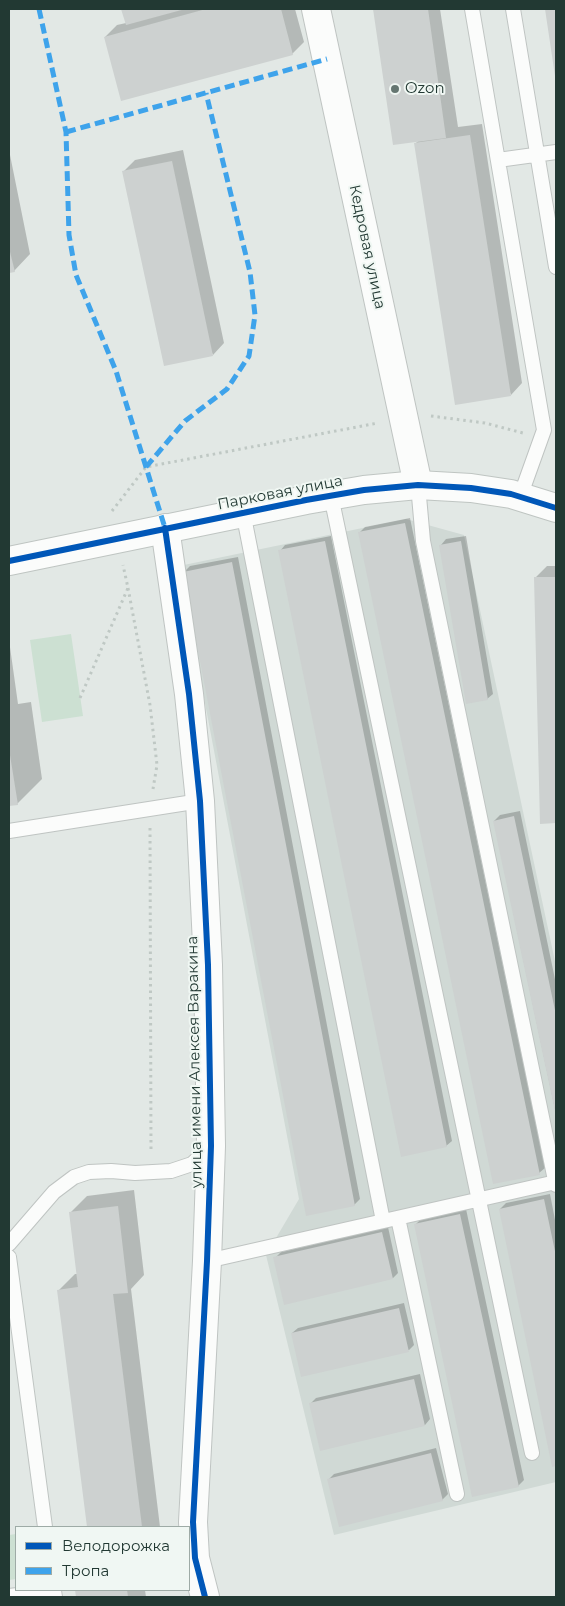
<!DOCTYPE html>
<meta charset="utf-8">
<style>
body{margin:0}
#map{position:relative;width:565px;height:1606px;overflow:hidden;background:#e2e8e5;font-family:Montserrat,sans-serif}
canvas{display:block}
.frame{position:absolute;inset:0;border:10px solid #223933;pointer-events:none}
.legend{position:absolute;left:15px;top:1526px;width:175px;height:65px;box-sizing:border-box;background:#f0f7f3;border:1px solid #9eaba6;margin:0;padding:6px 9px;list-style:none;font-size:15px;color:#223933}
.legend li{display:flex;align-items:center;gap:10px;height:25px}
.legend b{width:25px;border:1px solid #9eaba6}
</style>
<div id="map">
<canvas width="565" height="1606"></canvas>
<div class="frame"></div>
<ul class="legend">
<li><b style="height:6px;background:#0057b8"></b>Велодорожка</li>
<li><b style="height:6px;background:#3ea3eb"></b>Тропа</li>
</ul>
</div>
<script>
const g = document.querySelector('canvas').getContext('2d');
g.lineJoin = 'round';
function paint(path, color) {
  g.fillStyle = color;
  g.fill(path, 'evenodd');
}
function shape(rows) {
  const path = new Path2D();
  for (const r of rows) {
    path.moveTo(r[0], r[1]);
    for (let i = 2; i < r.length; i += 2) path.lineTo(r[i], r[i + 1]);
  }
  return path;
}
function trace(path, color, width, dash) {
  g.strokeStyle = color;
  g.lineWidth = width;
  g.lineCap = dash ? 'butt' : 'round';
  g.setLineDash(dash || []);
  g.stroke(path);
}
function label(font, color, halo, rows, align = 'center') {
  g.font = font + ' Montserrat,sans-serif';
  g.lineWidth = 4;
  g.setLineDash([]);
  g.textBaseline = 'middle';
  g.strokeStyle = halo;
  g.fillStyle = color;
  for (const [text, x, y, turn = 0] of rows) {
    g.save();
    g.translate(x, y);
    g.rotate((+turn || 0) * Math.PI / 180);
    g.textAlign = isNaN(turn) ? turn : align;
    if (halo) g.strokeText(text, 0, 0);
    g.fillText(text, 0, 0);
    g.restore();
  }
}
paint(shape([
 [406,519,464,535,556,966,556,1482,334,1535,266,1255,299,1199,179,566]
]), '#d0d9d5');
paint(shape([
 [71,634,83,716,42,722,30,640],
 [16,1534,16,1579,9,1580,9,1535]
]), '#cce0d2');
paint(shape([
 [122,9,295,9,304,42,292,54,105,37,117,25,126,23],
 [374,9,440,9,458,127,482,124,522,383,511,395,415,144,419,140,394,144],
 [546,9,556,9,556,75],
 [9,150,30,254,14,271,9,272],
 [183,150,224,343,213,355,123,172,135,160],
 [410,518,545,1168,539,1173,359,533,365,527],
 [331,536,452,1141,446,1146,280,551,285,545],
 [466,536,493,694,487,699,441,545,446,539],
 [238,557,360,1199,354,1205,184,572,190,566],
 [547,566,556,566,556,822,541,822,535,578],
 [9,640,18,704,31,702,42,779,17,804,9,805],
 [520,811,556,984,556,1114,494,821,500,815],
 [134,1190,144,1275,131,1289,160,1527,88,1527,59,1290,75,1274,78,1274,70,1213,87,1196],
 [550,1194,556,1225,556,1465,553,1465,500,1209,506,1203],
 [466,1209,524,1480,518,1486,415,1225,421,1219],
 [388,1227,398,1273,393,1278,275,1258,281,1252],
 [404,1303,414,1345,409,1350,292,1333,298,1328],
 [420,1374,430,1419,425,1425,310,1404,316,1398],
 [436,1448,448,1494,442,1500,328,1480,334,1474],
 [76,1590,145,1590,146,1597,77,1597]
]), '#0003');
paint(shape([
 [121,9,185,9,126,25],
 [206,9,281,9,293,55,121,101,104,37],
 [373,9,428,9,446,138,393,145],
 [545,9,556,9,556,76,555,76],
 [470,135,511,396,455,405,414,143],
 [172,161,213,356,164,366,122,171],
 [9,248,15,272,9,273],
 [405,523,540,1175,493,1184,358,532],
 [325,541,447,1147,401,1157,278,550],
 [461,541,488,700,466,704,439,545],
 [232,562,355,1206,306,1216,183,572],
 [534,577,556,577,556,823,540,824],
 [9,749,18,805,9,806],
 [514,816,556,1015,556,1116,493,821],
 [544,1199,556,1256,556,1466,552,1467,499,1209],
 [118,1206,128,1293,113,1294,142,1527,87,1527,57,1290,78,1287,69,1212],
 [460,1214,519,1487,472,1497,414,1224],
 [382,1232,393,1279,284,1305,273,1257],
 [399,1308,409,1352,301,1377,291,1333],
 [414,1379,425,1426,320,1451,309,1403],
 [431,1453,443,1501,339,1527,327,1479],
 [75,1590,127,1590,128,1597,76,1597]
]), '#cdd1d0');
const lane = shape([
 [472,9,544,430,520,497],
 [513,9,556,267],
 [498,160,556,152],
 [418,485,423,541,556,1185],
 [331,496,532,1453],
 [243,512,383,1221],
 [9,831,200,801],
 [398,1218,457,1494],
 [9,1244,54,1192,74,1177,89,1172,111,1171,135,1173,171,1171,192,1164,210,1147],
 [9,1257,45,1527],
 [207,1261,556,1182],
 [9,1596,54,1591,55,1597]
]);
const street = shape([
 [316,9,418,485],
 [165,528,189,694,200,801,208,965,211,1146,207,1261,193,1522,195,1558,205,1597]
]);
const secondary = shape([
 [9,561,306,500,364,490,418,485,471,488,511,494,556,508]
]);
trace(lane, '#bfc4c2', 16);
trace(street, '#bfc4c2', 30);
trace(secondary, '#bfc5c2', 30);
trace(shape([
 [431,416,485,423,523,433],
 [112,511,146,467,378,423],
 [128,588,150,705,157,765,153,789],
 [80,698,128,588,123,565],
 [150,828,151,1152]
]), '#bfc8c4', 3, [2.5, 4]);
trace(lane, '#fbfcfb', 14);
trace(street, '#fbfcfb', 28);
trace(secondary, '#fbfcfb', 28);
trace(shape([
 [39,9,66,132,69,235,76,275,116,371,165,528],
 [66,132,327,59],
 [146,467,185,421,227,389,249,356,255,315,250,272,206,93]
]), '#3ea3eb', 5, [10, 5]);
trace(shape([
 [165,528,189,694,200,801,208,965,211,1146,207,1261,193,1522,195,1558,205,1597],
 [9,561,306,500,364,490,418,485,471,488,511,494,556,508]
]), '#0057b8', 6);
for (const [x, y, r, color] of [
 [395,89,5,"#657671"]
]) {
  const dot = new Path2D();
  dot.arc(x, y, r, 0, 2 * Math.PI);
  g.fillStyle = color;
  g.fill(dot);
  trace(dot, '#f0f7f3', 2);
}
label('15px', '#223933', '#f0f7f3', [
 ["Ozon",405,89]
], 'left');
label('15px', '#223933', '#f0f7f3', [
 ["Кедровая улица",367,247,78],
 ["Парковая улица",280,493,-11],
 ["улица имени Алексея Варакина",195,1062,-91]
]);
</script>
